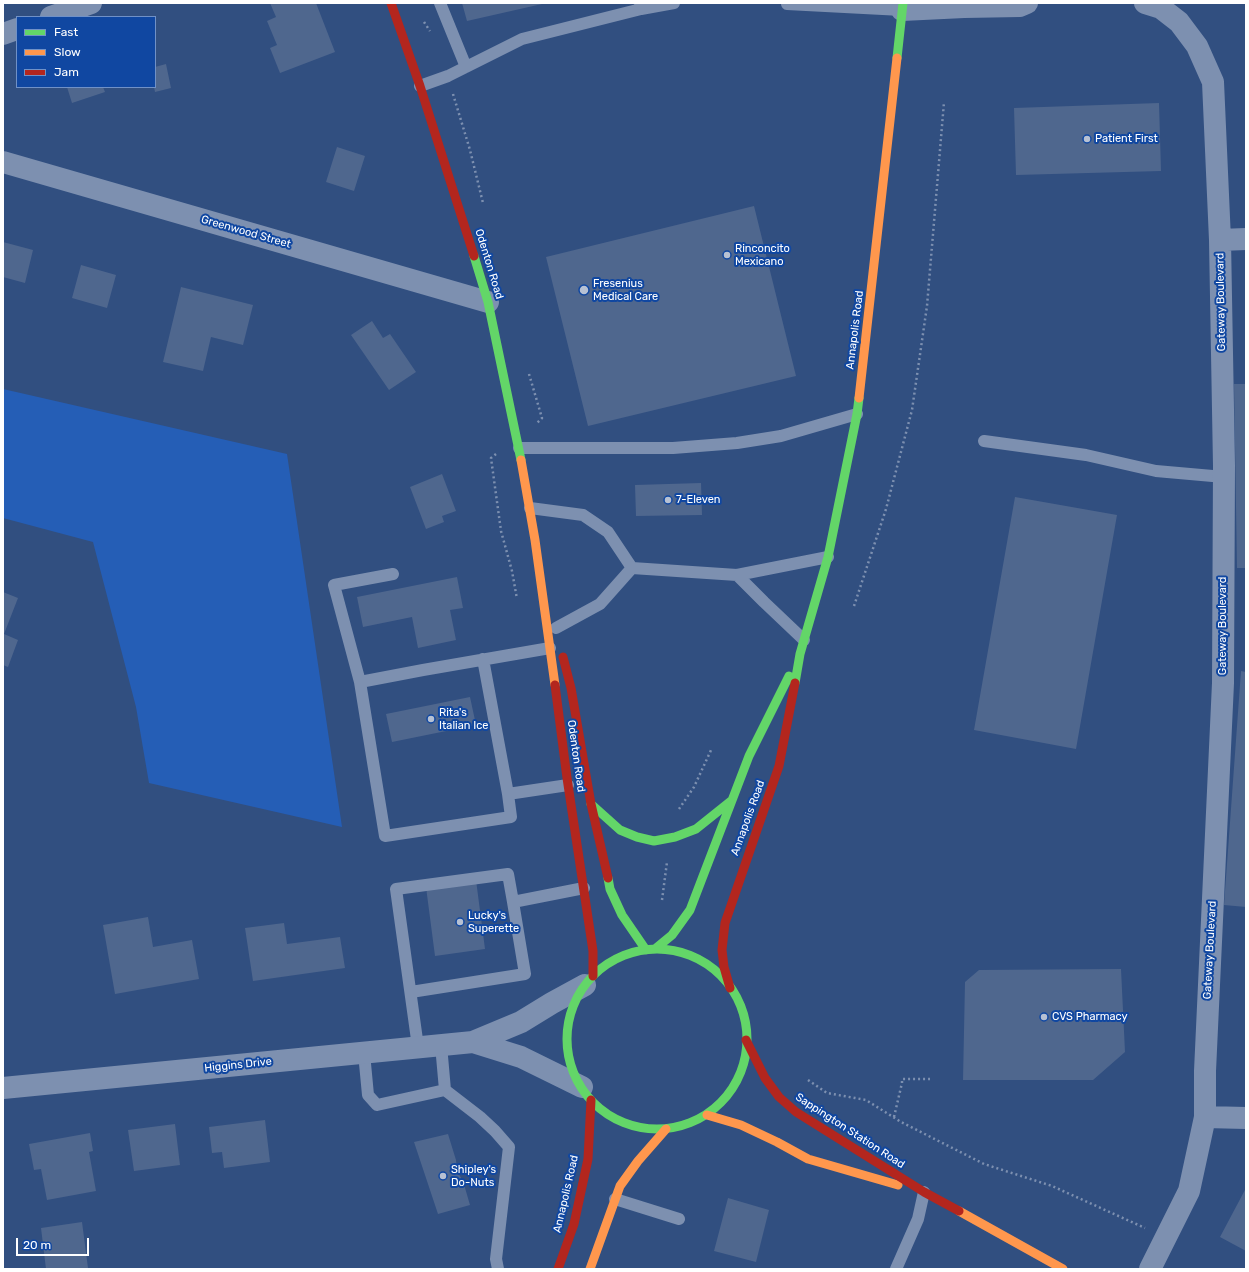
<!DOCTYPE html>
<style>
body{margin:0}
#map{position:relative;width:1249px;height:1272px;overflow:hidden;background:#314f80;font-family:Rubik,sans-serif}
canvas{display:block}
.frame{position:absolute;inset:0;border:4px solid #fff;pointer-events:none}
.legend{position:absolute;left:16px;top:16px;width:140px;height:72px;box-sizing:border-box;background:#1047a1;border:1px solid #7091c7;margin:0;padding:5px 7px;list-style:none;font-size:12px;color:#fff}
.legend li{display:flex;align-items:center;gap:8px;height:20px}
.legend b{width:20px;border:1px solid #7091c7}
.scale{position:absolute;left:16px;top:1238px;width:73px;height:18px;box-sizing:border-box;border:2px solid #fff;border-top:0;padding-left:5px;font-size:12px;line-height:14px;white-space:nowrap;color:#fff;-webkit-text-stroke:3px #1047a1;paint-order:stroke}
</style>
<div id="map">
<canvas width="1249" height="1272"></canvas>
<div class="frame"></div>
<ul class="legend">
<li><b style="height:5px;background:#63d668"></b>Fast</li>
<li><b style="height:5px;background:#ff974d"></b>Slow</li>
<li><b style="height:5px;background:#b3261e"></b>Jam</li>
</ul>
<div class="scale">20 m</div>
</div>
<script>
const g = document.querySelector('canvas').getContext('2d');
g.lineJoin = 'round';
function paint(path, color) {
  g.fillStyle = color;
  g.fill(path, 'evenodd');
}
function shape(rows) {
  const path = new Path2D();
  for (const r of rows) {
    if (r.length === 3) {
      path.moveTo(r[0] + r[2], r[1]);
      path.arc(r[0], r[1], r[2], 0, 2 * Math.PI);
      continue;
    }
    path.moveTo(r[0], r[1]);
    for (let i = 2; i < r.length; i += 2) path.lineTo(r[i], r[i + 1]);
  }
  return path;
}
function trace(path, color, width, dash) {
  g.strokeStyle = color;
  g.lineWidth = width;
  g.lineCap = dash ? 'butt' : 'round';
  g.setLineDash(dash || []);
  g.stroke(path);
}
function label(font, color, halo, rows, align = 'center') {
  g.font = font + ' Rubik,sans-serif';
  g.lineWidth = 4;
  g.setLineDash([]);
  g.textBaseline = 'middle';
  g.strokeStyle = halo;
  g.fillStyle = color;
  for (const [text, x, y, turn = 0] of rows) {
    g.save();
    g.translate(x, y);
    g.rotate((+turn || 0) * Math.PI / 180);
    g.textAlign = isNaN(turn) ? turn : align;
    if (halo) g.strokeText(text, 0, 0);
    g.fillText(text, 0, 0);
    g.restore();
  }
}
paint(shape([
 [3,389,287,454,342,827,149,783,136,707,93,542,3,518]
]), '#255eb6');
paint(shape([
 [270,3,316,3,335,52,280,73,270,48,277,45,267,21,276,17],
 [462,3,542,3,542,4,467,21],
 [166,64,171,88,155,92,154,87,155,87,155,67],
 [67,87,103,87,105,92,72,103],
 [1159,103,1161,171,1016,175,1014,108],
 [337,147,365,156,354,191,326,182],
 [754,206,796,376,588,426,546,257],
 [3,242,33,250,25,283,3,277],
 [81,265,116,275,107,308,72,298],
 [181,287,253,305,243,345,211,337,203,371,163,362],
 [372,321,383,338,390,334,416,372,389,390,351,335],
 [1234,384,1246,384,1246,568,1237,568],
 [442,474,456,511,442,516,444,522,426,529,410,487],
 [701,483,702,515,636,516,635,485],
 [1015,497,1117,515,1076,749,974,730],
 [457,577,463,608,450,610,456,640,418,648,412,617,363,627,357,597],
 [3,592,18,598,4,634,18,640,8,667,3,665],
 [1241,671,1246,672,1246,907,1224,905],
 [470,697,476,725,392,742,386,714],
 [476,880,485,949,435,956,426,887],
 [148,917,153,947,192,940,199,979,115,994,103,925],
 [284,923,287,944,340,937,345,968,253,981,245,928],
 [1121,969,1125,1052,1093,1080,963,1080,965,982,979,970],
 [265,1120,270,1162,224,1168,222,1152,212,1153,209,1127],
 [175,1124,180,1165,134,1171,128,1130],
 [90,1133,93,1151,89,1152,96,1191,47,1200,41,1169,34,1170,29,1144],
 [448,1134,456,1160,457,1171,463,1181,470,1205,438,1214,414,1142],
 [1246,1188,1246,1251,1220,1237],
 [728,1198,769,1210,756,1262,714,1251],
 [82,1222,88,1268,77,1269,46,1269,41,1228]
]), '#4f678e');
trace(shape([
 [424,22,430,31],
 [453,94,470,150,483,203],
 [529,374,542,418,537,423],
 [496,454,491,458,501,531,512,571,517,599],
 [854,606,886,509,912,410,927,306,944,102],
 [679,809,694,787,712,748],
 [662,900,667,862],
 [808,1080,827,1093,855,1098,866,1100,901,1122,984,1164,1052,1186,1145,1228],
 [894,1117,902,1083,902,1079,930,1079]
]), '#7d90b0', 2.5, [2, 3]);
trace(shape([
 [440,3,466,67],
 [640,3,641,9,674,3],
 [787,4,902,10],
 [420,86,448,76,522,39,641,9],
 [984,441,1086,455,1156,471,1224,477],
 [519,448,673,448,737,443,781,436,857,414],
 [530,508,583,515,608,532,632,568,600,604,556,628],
 [632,568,737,575],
 [804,640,764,602,737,575,828,557],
 [550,648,423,670,360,682,385,836,511,817,508,794,568,785],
 [483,659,508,794],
 [360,682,334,585,393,574],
 [411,992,525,974,513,902],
 [418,1047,396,889,508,874,513,902,584,888],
 [364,1053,368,1095,377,1105,445,1090,441,1045],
 [445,1090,480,1117,495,1131,509,1147,496,1259,498,1269],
 [615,1199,679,1219],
 [896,1269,918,1219,924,1192]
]), '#7d90b0', 12);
trace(shape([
 [1145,3,1161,8,1179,22,1197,46,1213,82,1220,240,1224,466,1223,683,1205,1071,1205,1117,1189,1191,1150,1269],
 [902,10,964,7,1020,6,1027,3],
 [51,17,91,3],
 [3,34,17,29],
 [3,162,488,302],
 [1220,240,1246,239],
 [473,1042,521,1057,582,1087],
 [3,1088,473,1042,521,1022,552,1003,585,985],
 [1205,1117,1246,1118]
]), '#7d90b0', 22);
trace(shape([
 [897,58,903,3],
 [474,256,488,302,521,460],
 [795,683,800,654,828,557,857,414,859,398],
 [591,804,620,830,637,837,654,841,675,837,696,829,731,801],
 [608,878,610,889,622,915,646,950],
 [655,949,672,935,690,910,749,756,789,676],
 [657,1039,90]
]), '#63d668', 9);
trace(shape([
 [859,398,897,58],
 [521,460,535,540,555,685],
 [707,1115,741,1125,777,1142,808,1159,898,1185],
 [959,1211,1063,1269],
 [590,1269,620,1186,638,1161,666,1129]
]), '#ff974d', 9);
trace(shape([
 [391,3,420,86,474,256],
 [563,657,571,688,591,804,608,878],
 [555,685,567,778,593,951,593,976],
 [730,988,724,967,722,950,725,923,779,766,795,683],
 [746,1040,765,1078,779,1097,796,1112,924,1192,959,1211],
 [558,1269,574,1224,588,1159,591,1100]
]), '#b3261e', 9);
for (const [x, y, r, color] of [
 [1087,139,4,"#b7c1d3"],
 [727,255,4,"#b7c1d3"],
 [584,290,5,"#b7c1d3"],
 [668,500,4,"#b7c1d3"],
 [431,719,4,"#b7c1d3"],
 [460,922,4,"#b7c1d3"],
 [1044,1017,4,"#b7c1d3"],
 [443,1176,4,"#b7c1d3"]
]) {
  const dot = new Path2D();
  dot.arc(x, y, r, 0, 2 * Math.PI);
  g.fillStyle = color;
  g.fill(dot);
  trace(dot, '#1047a1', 1.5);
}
label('11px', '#fff', '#1047a1', [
 ["Patient First",1095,139],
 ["Rinconcito",735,249],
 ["Mexicano",735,262],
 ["Fresenius",593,284],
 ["Medical Care",593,297],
 ["7-Eleven",676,500],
 ["Rita's",439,713],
 ["Italian Ice",439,726],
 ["Lucky's",468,916],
 ["Superette",468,929],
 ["CVS Pharmacy",1052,1017],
 ["Shipley's",451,1170],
 ["Do-Nuts",451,1183]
], 'left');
label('11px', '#fff', '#1047a1', [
 ["Greenwood Street",246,232,16],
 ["Odenton Road",489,264,73],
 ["Gateway Boulevard",1221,302,-91],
 ["Annapolis Road",855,330,-83],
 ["Gateway Boulevard",1223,626,-90],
 ["Odenton Road",576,756,82],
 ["Annapolis Road",748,818,-70],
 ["Gateway Boulevard",1210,950,-87],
 ["Higgins Drive",238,1065,-6],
 ["Sappington Station Road",850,1131,33],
 ["Annapolis Road",566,1194,-77]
]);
</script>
